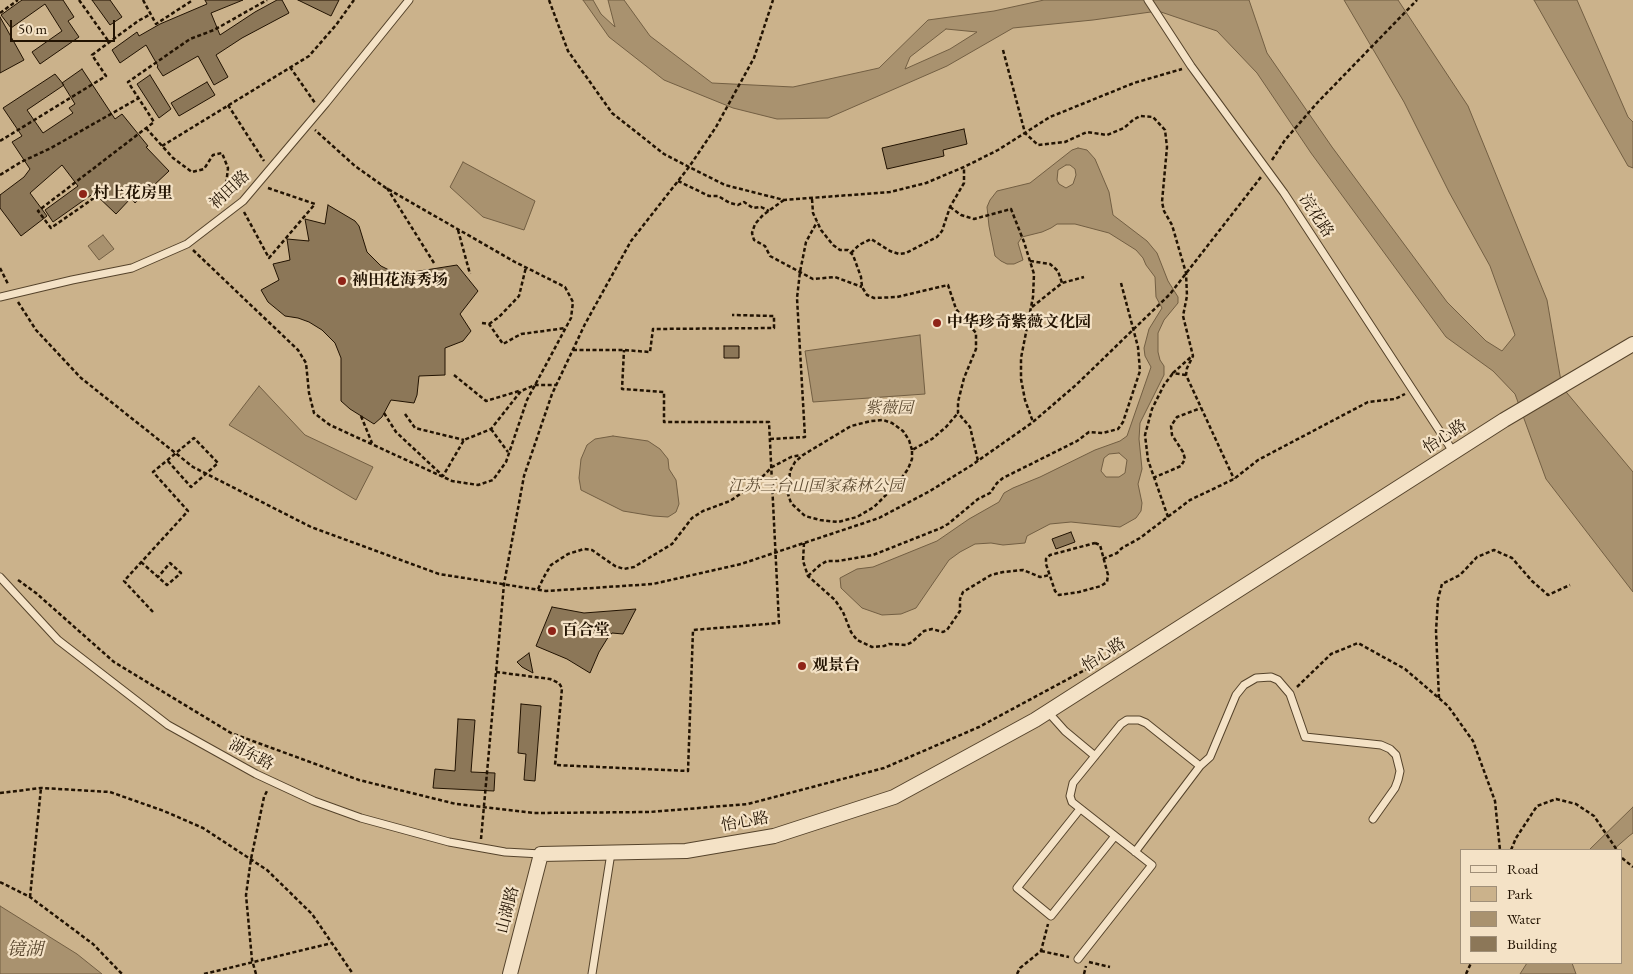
<!DOCTYPE html>
<meta charset="utf-8">
<style>
body{margin:0}
#map{position:relative;width:1633px;height:974px;overflow:hidden;background:#eed3a7;font-family:"EB Garamond",serif}
canvas{display:block}
.legend{position:absolute;left:1460px;top:849px;width:162px;height:115px;box-sizing:border-box;background:#f4e2c6;border:1px solid #a08f78;margin:0;padding:6px 9px;list-style:none;font-size:15px;color:#221302}
.legend li{display:flex;align-items:center;gap:10px;height:25px}
.legend b{width:25px;border:1px solid #a08f78}
.scale{position:absolute;left:10px;top:20px;width:105px;height:22px;box-sizing:border-box;border:2px solid #221302;border-top:0;padding-left:6px;font-size:15px;line-height:18px;white-space:nowrap;color:#221302;-webkit-text-stroke:4px #f4e2c6;paint-order:stroke}
</style>
<div id="map">
<canvas width="1633" height="974"></canvas>
<ul class="legend">
<li><b style="height:6px;background:#f4e2c6"></b>Road</li>
<li><b style="height:14px;background:#cbb28b"></b>Park</li>
<li><b style="height:14px;background:#a9926f"></b>Water</li>
<li><b style="height:14px;background:#8c7758"></b>Building</li>
</ul>
<div class="scale">50 m</div>
</div>
<script>
const g = document.querySelector('canvas').getContext('2d');
g.lineJoin = 'round';
function paint(path, color) {
  g.fillStyle = color;
  g.fill(path, 'evenodd');
}
function shape(rows) {
  const path = new Path2D();
  for (const r of rows) {
    path.moveTo(r[0], r[1]);
    for (let i = 2; i < r.length; i += 2) path.lineTo(r[i], r[i + 1]);
  }
  return path;
}
function trace(path, color, width, dash) {
  g.strokeStyle = color;
  g.lineWidth = width;
  g.lineCap = dash ? 'butt' : 'round';
  g.setLineDash(dash || []);
  g.stroke(path);
}
function label(font, color, halo, rows, align = 'center') {
  g.font = font + ' "EB Garamond","Noto Serif SC",serif';
  g.lineWidth = 4.5;
  g.setLineDash([]);
  g.textBaseline = 'middle';
  g.strokeStyle = halo;
  g.fillStyle = color;
  for (const [text, x, y, turn = 0] of rows) {
    g.save();
    g.translate(x, y);
    g.rotate((+turn || 0) * Math.PI / 180);
    g.textAlign = isNaN(turn) ? turn : align;
    if (halo) g.strokeText(text, 0, 0);
    g.fillText(text, 0, 0);
    g.restore();
  }
}
paint(shape([
 [0,0,1633,0,1633,974,0,974],
 [1462,850,1622,850,1622,963,1462,963]
]), '#cbb28b');
const water = shape([
 [583,0,593,0,601,14,615,27,608,0,624,0,650,36,712,83,793,87,879,68,928,20,994,11,1044,0,1249,0,1267,53,1332,147,1447,302,1486,341,1502,351,1515,335,1490,266,1449,192,1404,102,1344,0,1398,0,1468,106,1547,300,1562,387,1633,472,1633,592,1546,479,1515,394,1493,371,1446,337,1311,153,1257,73,1217,31,1158,11,1093,20,1013,28,947,66,828,118,777,119,733,108,664,80,609,37,583,0],
 [946,29,977,32,950,49,905,69,910,57,946,29],
 [1534,0,1577,0,1628,117,1633,122,1633,168,1628,166,1534,0],
 [1078,148,1087,150,1095,159,1109,192,1113,215,1147,241,1157,253,1168,281,1178,297,1178,303,1164,320,1158,333,1158,352,1160,360,1164,366,1164,375,1140,423,1139,439,1142,469,1138,484,1142,503,1141,511,1136,518,1120,527,1071,522,1050,524,1027,536,1025,543,1003,545,991,543,975,544,960,552,949,560,916,608,901,614,882,615,862,608,841,588,840,578,857,569,873,567,937,541,969,519,999,502,1004,493,1013,488,1040,477,1095,450,1120,441,1127,436,1151,367,1145,356,1144,348,1149,329,1162,308,1156,297,1155,277,1146,265,1143,258,1136,250,1109,233,1075,224,1057,224,1051,228,1042,232,1022,237,1018,243,1023,260,1014,264,1007,264,1001,261,995,256,989,226,987,207,990,200,997,191,1030,183,1072,150,1078,148],
 [1066,165,1070,165,1075,169,1076,175,1073,184,1066,188,1059,184,1057,180,1058,170,1066,165],
 [1119,453,1127,460,1125,473,1119,477,1106,477,1101,471,1104,458,1109,454,1119,453],
 [463,162,535,201,524,230,483,217,450,187,463,162],
 [103,235,114,249,99,260,88,246,103,235],
 [920,335,925,394,813,402,805,351,920,335],
 [259,386,305,435,373,467,356,500,229,425,259,386],
 [613,436,648,441,660,449,668,459,669,469,676,480,679,504,676,512,668,517,653,516,623,511,581,490,579,478,581,459,587,445,595,439,613,436],
 [1633,807,1633,833,1629,836,1613,850,1589,850,1633,807],
 [0,906,77,954,102,974,0,974,0,906],
 [1527,963,1572,963,1576,974,1520,974,1527,963]
]);
paint(water, '#a9926f');
trace(water, '#735f43', 1);
const building = shape([
 [22,0,63,0,74,17,68,21,79,37,40,64,32,52,62,31,45,4,11,28,1,15,22,0],
 [92,0,110,0,122,17,110,25,92,0],
 [205,0,243,0,211,13,220,35,255,12,277,0,282,0,289,13,242,38,216,55,228,77,214,85,198,56,163,76,157,67,158,66,146,45,120,63,112,50,137,32,139,36,160,24,207,4,205,0],
 [298,0,339,0,331,16,298,0],
 [0,17,24,60,0,73,0,17],
 [82,69,115,119,122,114,148,146,146,147,169,171,135,203,131,198,116,214,94,193,53,222,45,210,78,186,62,165,30,193,47,216,21,236,0,208,0,195,24,177,30,169,12,142,22,136,3,108,55,74,64,85,27,110,43,133,73,113,69,108,75,104,62,83,82,69],
 [150,75,171,109,159,118,137,84,150,75],
 [207,82,215,95,179,116,171,103,207,82],
 [964,129,967,144,943,150,944,156,887,169,882,148,964,129],
 [328,205,355,221,359,226,367,252,381,266,393,272,407,273,457,265,478,291,460,314,471,331,463,341,445,348,445,375,419,376,417,395,414,403,391,400,382,417,374,424,350,409,341,401,341,358,335,343,322,330,309,322,298,318,285,316,268,302,261,290,279,280,273,264,290,260,287,239,309,241,305,219,325,224,328,205],
 [724,346,739,346,739,358,724,358,724,346],
 [1071,532,1075,542,1056,549,1052,539,1071,532],
 [552,607,584,613,636,609,623,634,612,633,607,639,599,652,590,673,567,659,536,646,552,607],
 [529,653,533,673,522,667,517,662,529,653],
 [521,704,541,706,535,781,524,780,526,754,518,753,521,704],
 [458,719,475,720,471,772,495,773,494,791,433,788,435,769,455,771,458,719]
]);
paint(building, '#8c7758');
trace(building, '#221302', 1);
const lane = shape([
 [1148,0,1191,66,1284,193,1454,453],
 [0,297,72,280,132,268,187,244,243,201,326,103,409,0],
 [0,577,58,640,168,725,256,774,314,801,361,818,449,842,505,852,541,854],
 [1048,712,1065,731,1095,756],
 [1080,809,1017,888,1051,916,1115,836],
 [1135,852,1200,766],
 [1078,959,1152,865,1072,802,1070,796,1073,783,1121,724,1127,720,1139,720,1146,723,1200,766,1210,757,1236,695,1244,685,1256,678,1271,677,1278,680,1290,694,1305,737,1381,745,1390,749,1396,755,1400,771,1398,780,1395,788,1373,819],
 [592,974,611,853]
]);
const street = shape([
 [510,974,541,854,686,851,774,836,894,797,1035,720,1504,420,1633,344]
]);
trace(lane, '#55432b', 9);
trace(street, '#55432b', 16);
trace(shape([
 [79,0,109,42],
 [143,0,156,24,193,0],
 [549,0,568,51,612,113,664,154,689,167,725,185,784,200,890,192,926,183,964,167,998,150,1050,117,1134,83,1182,69],
 [0,13,18,0],
 [1003,50,1025,133,1038,145,1065,142,1087,132,1107,135,1124,128,1133,120,1140,116,1153,117,1165,130,1167,147,1162,202,1164,211,1172,225,1186,273,1187,296,1183,316,1193,356,1187,368,1186,375,1234,479],
 [290,67,315,103],
 [228,105,264,161],
 [146,128,173,158,192,172,204,169,213,155,222,153,228,168,225,194,227,200],
 [0,141,106,76,92,55,138,21,149,15],
 [162,146,309,56,336,25,354,0],
 [1272,160,1285,140,1317,103,1417,0],
 [0,175,21,162,51,148,139,98],
 [678,181,709,196,718,196,730,203,738,205,744,202,753,208,761,207,769,211],
 [226,184,234,180,246,181],
 [387,188,434,263],
 [94,198,51,228,38,211,154,122,128,82,190,39,214,30,267,0],
 [812,199,813,213,821,230,833,245,840,250,848,250,853,255,861,277,862,287,867,295,874,298,897,297,948,285,956,309,976,333,976,349,964,378,958,402,958,413,970,427,978,461],
 [784,200,763,215,755,224,752,233,754,240,765,246,770,256,813,279,835,277,862,287],
 [950,207,961,215,974,219,1011,209,1024,242,1034,274,1033,297,1021,358,1021,379,1025,400,1033,422],
 [244,212,269,258,315,204,268,188],
 [458,230,470,274],
 [193,250,298,350,306,363,309,393,314,413,330,425,452,481,478,485,493,480,506,462,527,400,571,318,573,302,565,287,515,262,386,188,355,166,315,130],
 [851,253,859,245,871,239,890,251,899,254,906,253,937,237,942,231,950,207,964,183,964,167],
 [1030,261,1050,264,1058,271,1062,283],
 [0,268,8,284],
 [18,302,36,330,81,378,193,467,311,527,439,574,546,591,653,584,741,564,879,518,930,491,972,465,1033,422,1077,384,1170,294,1261,177],
 [1032,307,1062,283,1084,277],
 [482,323,489,324,503,344,521,334,566,328],
 [489,324,499,317,519,296,526,267],
 [573,350,624,350,650,352,653,329,774,328,774,316,732,315],
 [454,375,486,401,519,391],
 [1186,375,1173,373,1192,356],
 [384,413,396,432,443,476,464,440,491,429,521,391,535,385,557,385],
 [405,414,415,428,464,440],
 [361,416,372,443],
 [491,429,508,452],
 [770,439,805,437,797,298,800,272,806,242,817,222],
 [912,450,909,440,903,431,892,423,883,420,871,421,851,426,803,455,795,462,790,471,789,483,788,494,791,503,805,516,820,520,838,522,857,517,874,507,897,484,908,469,912,459,912,450,932,439,946,427,958,413],
 [1153,478,1181,466,1185,459,1183,452,1172,435,1171,426,1177,417,1201,408],
 [1168,517,1148,460,1145,435,1152,409,1164,385,1173,373],
 [804,543,803,561,808,576,835,600,843,612,851,632,857,640,872,647,884,646,889,644,906,645,912,642,924,631,932,629,943,632,947,630,960,611,960,599,963,592,991,575,1003,572,1023,570,1040,577,1050,575],
 [1095,543,1100,545,1108,575,1107,582,1101,586,1079,592,1059,595,1055,591,1046,564,1046,559,1050,555,1095,543],
 [1103,559,1117,553,1122,548,1140,538,1190,500,1234,479,1258,460,1368,402,1395,399,1405,394],
 [141,562,167,585,181,573,170,563,158,577],
 [808,576,820,565,827,561,838,561,873,555,941,528,948,524,978,499,990,493,997,483,1003,478,1077,441,1089,432,1103,433,1118,429,1123,422,1140,371,1138,347,1121,283],
 [18,580,36,593,114,662,231,733,359,780,456,804,534,813,650,812,748,804,884,768,979,727,1096,664],
 [538,589,545,575,551,565,568,554,584,549,592,550,615,566,624,569,634,567,672,544,692,518,703,511,730,501,755,484,772,467,791,457,801,455],
 [153,612,124,581,188,511,153,472,176,453,194,438,218,463,191,487,167,460],
 [496,672,550,679,559,683,562,688,555,765,688,771,693,630,779,623,769,422,664,422,664,392,622,389,624,350],
 [1297,687,1331,654,1358,643,1405,669,1448,706,1473,741,1495,801,1500,850],
 [1439,698,1436,631,1438,599,1442,584,1460,575,1477,557,1494,550,1512,558,1532,581,1548,595,1570,585],
 [0,793,41,788,110,792,164,811,203,828,267,870,312,914,353,974],
 [481,839,504,584,524,476,552,394,585,324,631,241,689,167,716,127,754,58,773,0],
 [1511,850,1516,838,1537,806,1556,799,1576,804,1594,816,1617,850],
 [1622,858,1633,867],
 [0,882,30,897,93,944,122,974],
 [30,897,41,788],
 [1041,951,1069,957],
 [1089,962,1110,967],
 [204,974,332,943],
 [256,974,252,960,246,895,251,859,264,797,268,789],
 [1017,974,1020,968,1041,951,1048,924],
 [1084,974,1086,966],
 [1466,974,1471,963]
]), '#221302', 2.5, [4, 2.5]);
trace(lane, '#f4e2c6', 7);
trace(street, '#f4e2c6', 14);
for (const [x, y, r, color] of [
 [83,194,5,"#8f2418"],
 [342,281,5,"#8f2418"],
 [937,323,5,"#8f2418"],
 [552,631,5,"#8f2418"],
 [802,666,5,"#8f2418"]
]) {
  const dot = new Path2D();
  dot.arc(x, y, r, 0, 2 * Math.PI);
  g.fillStyle = color;
  g.fill(dot);
  trace(dot, '#f4e2c6', 2);
}
label('16px', '#221302', '#f4e2c6', [
 ["衲田路",230,190,-43],
 ["浣花路",1316,216,57],
 ["怡心路",1445,437,-33],
 ["怡心路",1104,655,-33],
 ["湖东路",251,755,28],
 ["怡心路",745,822,-10],
 ["山湖路",508,910,-76]
]);
label('bold 16px', '#221302', '#f4e2c6', [
 ["村上花房里",93,194],
 ["衲田花海秀场",352,281],
 ["中华珍奇紫薇文化园",947,323],
 ["百合堂",562,631],
 ["观景台",812,666]
], 'left');
label('italic 16px', '#5d4b32', '#f4e2c6', [
 ["紫薇园",889,409],
 ["江苏三台山国家森林公园",816,487]
]);
label('italic 18px', '#58462e', '#f4e2c6', [
 ["镜湖",25,950]
]);
</script>
